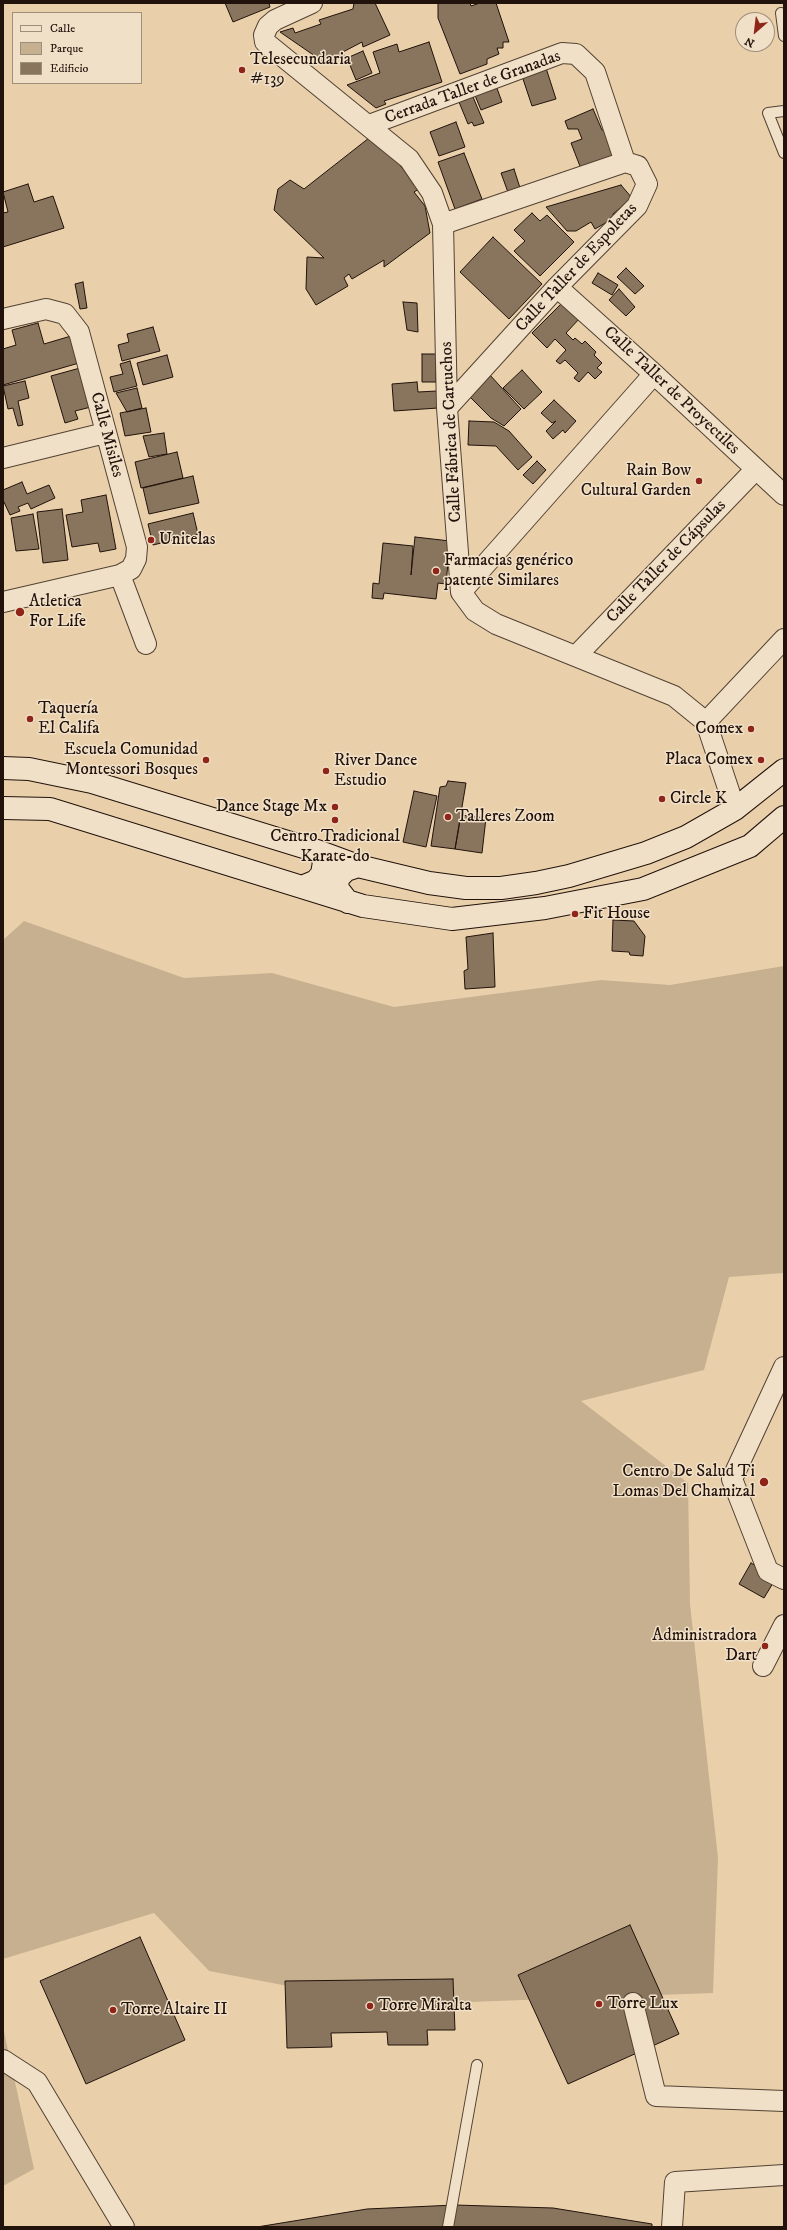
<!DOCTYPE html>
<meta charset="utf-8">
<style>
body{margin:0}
#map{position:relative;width:787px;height:2230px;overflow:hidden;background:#e9d0aa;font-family:"IM FELL DW Pica",serif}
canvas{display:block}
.frame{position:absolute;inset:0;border:4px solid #21120b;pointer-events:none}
.legend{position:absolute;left:12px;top:12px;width:130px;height:72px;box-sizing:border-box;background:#f1e0c8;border:1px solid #9e8e7c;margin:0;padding:5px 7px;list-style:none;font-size:12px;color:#21120b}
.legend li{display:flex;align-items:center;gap:8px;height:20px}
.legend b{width:20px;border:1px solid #9e8e7c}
.north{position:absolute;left:735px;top:12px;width:40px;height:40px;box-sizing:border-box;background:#f1e0c8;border:1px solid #9e8e7c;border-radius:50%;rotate:208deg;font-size:11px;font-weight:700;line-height:16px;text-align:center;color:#21120b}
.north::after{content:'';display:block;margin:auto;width:14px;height:18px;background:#8f2418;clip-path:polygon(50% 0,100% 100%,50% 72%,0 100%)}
</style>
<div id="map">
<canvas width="787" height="2230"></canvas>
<div class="frame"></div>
<ul class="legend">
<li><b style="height:5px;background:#f1e0c8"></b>Calle</li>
<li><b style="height:11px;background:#c7b08f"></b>Parque</li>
<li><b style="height:11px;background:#89755e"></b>Edificio</li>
</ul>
<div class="north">N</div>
</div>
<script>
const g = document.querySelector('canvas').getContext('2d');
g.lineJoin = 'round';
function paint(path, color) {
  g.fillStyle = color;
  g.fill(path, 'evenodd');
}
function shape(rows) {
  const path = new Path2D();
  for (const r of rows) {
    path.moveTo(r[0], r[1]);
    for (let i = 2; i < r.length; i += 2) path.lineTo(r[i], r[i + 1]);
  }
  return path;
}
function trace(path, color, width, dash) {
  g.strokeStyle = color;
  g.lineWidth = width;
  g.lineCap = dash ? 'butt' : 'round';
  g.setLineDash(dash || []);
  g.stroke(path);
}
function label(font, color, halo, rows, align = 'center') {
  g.font = font + ' "IM FELL DW Pica",serif';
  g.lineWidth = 3;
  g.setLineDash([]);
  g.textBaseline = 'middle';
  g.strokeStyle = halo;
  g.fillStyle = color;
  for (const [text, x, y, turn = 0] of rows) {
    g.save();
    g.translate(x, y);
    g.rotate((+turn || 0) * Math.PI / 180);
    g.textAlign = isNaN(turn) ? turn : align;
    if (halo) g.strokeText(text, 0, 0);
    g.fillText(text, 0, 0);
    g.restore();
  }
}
paint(shape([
 [24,921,184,978,272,973,394,1007,601,980,670,985,784,966,784,1273,729,1277,704,1370,581,1401,688,1483,690,1604,718,1858,713,1993,388,2005,209,1971,154,1913,3,1959,3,940],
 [3,2027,34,2169,3,2186]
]), '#c7b08f');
const building = shape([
 [225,3,269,3,270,7,233,22,225,3],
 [354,3,375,3,390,35,363,47,362,42,343,52,344,56,325,63,280,32,293,28,295,33,321,24,319,20,353,9,354,3],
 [438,3,470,3,471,6,480,3,496,3,509,42,503,42,503,48,497,48,499,54,487,59,487,64,460,74,438,18,438,3],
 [429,42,442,82,384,101,386,104,376,108,347,85,380,73,373,52,397,44,399,52,429,42],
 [363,51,372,73,356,80,347,58,363,51],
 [546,68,556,99,532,106,522,76,546,68],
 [495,83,502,102,481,110,474,93,495,83],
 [473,97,484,123,474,126,472,122,468,124,459,102,473,97],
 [593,109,602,130,606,131,617,161,583,174,571,143,582,139,578,129,568,129,565,121,593,109],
 [456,122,465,147,439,156,430,132,456,122],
 [369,138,375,145,381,141,419,189,414,192,425,206,430,233,384,267,384,260,352,279,349,274,344,278,348,286,316,305,306,289,307,257,324,258,274,210,278,189,290,180,304,189,369,138],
 [464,153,482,199,455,209,438,162,464,153],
 [514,169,521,191,509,195,501,173,514,169],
 [28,184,34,202,53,196,64,228,3,247,3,213,8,212,3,192,28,184],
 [621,185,632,198,613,214,614,218,595,229,591,222,576,231,567,231,546,207,621,185],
 [532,213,540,221,547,215,574,242,540,276,514,251,525,241,514,230,532,213],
 [493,237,542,284,509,319,460,272,493,237],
 [626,268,644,286,635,294,617,277,626,268],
 [598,273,618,285,612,295,592,283,598,273],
 [83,282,87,308,80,309,75,284,83,282],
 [619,289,635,307,626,316,609,300,619,289],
 [403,302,417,303,418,332,407,330,403,302],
 [563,302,580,318,566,333,573,340,575,338,582,344,585,341,596,352,594,355,602,363,597,368,602,372,595,379,588,372,579,382,574,378,578,373,565,360,560,364,556,361,566,350,555,339,547,348,532,333,563,302],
 [38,323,44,344,71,336,79,363,3,385,3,349,16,345,12,330,38,323],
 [153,327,160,351,122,361,118,345,129,342,127,334,153,327],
 [422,354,436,354,436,382,422,382,422,354],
 [167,355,173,377,143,385,137,363,167,355],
 [130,361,137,386,114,392,110,377,123,374,120,364,130,361],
 [80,368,91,407,75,411,78,419,65,423,51,376,80,368],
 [522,370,542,392,524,409,503,388,522,370],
 [489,374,521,409,504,426,491,418,470,397,489,374],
 [25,381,29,398,18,401,23,425,18,426,13,408,8,409,3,386,25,381],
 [417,382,418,392,437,391,438,408,394,411,392,384,417,382],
 [137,388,142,408,127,412,116,393,137,388],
 [554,400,576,421,565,433,563,430,553,439,546,431,556,421,552,423,541,413,554,400],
 [146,408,151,432,125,436,120,413,146,408],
 [469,421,494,422,509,431,532,457,518,470,496,446,468,445,469,421],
 [164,433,167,454,149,457,143,436,164,433],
 [177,452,183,478,141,488,135,462,177,452],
 [537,461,546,470,533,484,523,475,537,461],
 [193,476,199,503,149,514,143,488,193,476],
 [22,482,27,494,49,485,55,498,31,509,28,503,18,507,20,511,10,515,3,500,3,490,22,482],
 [106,495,116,549,100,552,98,543,72,547,66,515,83,512,81,500,106,495],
 [62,509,68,560,43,563,37,512,62,509],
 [193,513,198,534,153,545,148,524,193,513],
 [33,514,39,549,16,551,11,518,33,514],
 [415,537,450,541,446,584,438,583,436,599,384,593,383,599,372,598,373,583,379,584,383,543,413,546,411,575,415,537],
 [448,781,466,783,455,849,431,846,440,787,446,786,448,781],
 [414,791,437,796,426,847,403,842,414,791],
 [461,815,486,818,482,853,455,849,461,815],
 [613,920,634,921,645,936,643,956,630,955,629,952,612,951,613,920],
 [493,933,495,987,465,989,464,971,468,969,466,937,493,933],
 [751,1563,776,1578,764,1598,739,1584,751,1563],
 [630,1925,679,2034,568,2084,518,1975,630,1925],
 [140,1937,185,2040,86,2084,40,1981,140,1937],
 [453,1979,455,2030,427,2030,428,2045,388,2045,387,2032,331,2033,332,2047,287,2048,285,1981,453,1979],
 [455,2205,553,2208,652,2224,652,2227,257,2227,367,2209,455,2205]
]);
paint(building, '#89755e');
trace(building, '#21120b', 1);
const lane = shape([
 [781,13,784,36],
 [784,111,768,113,784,153],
 [448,2227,477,2065]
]);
const street = shape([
 [312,3,275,20,268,26,264,35,265,42,409,159,432,193,443,224,447,408,461,592,475,611,496,624,674,696,706,722,735,809],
 [369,125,562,53,576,54,595,72,625,162],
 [443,224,625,162,638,166,647,184,637,206,557,287,447,408],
 [557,287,654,374,784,495],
 [3,319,46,309,65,314,79,332,137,547,136,559,131,569,120,575,3,602],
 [3,458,105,433],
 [120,575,146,644],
 [461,592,654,374],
 [577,655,756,469],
 [706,722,784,639],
 [784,1367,732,1479,768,1571,784,1579],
 [763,1666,784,1625],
 [633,2003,656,2096,784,2101],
 [3,2060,37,2082,124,2227],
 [672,2227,675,2182,784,2175]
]);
const secondary = shape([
 [3,768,29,769,92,782,320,852,358,866,429,883,466,888,501,888,536,883,569,876,646,853,686,837,735,809,784,770],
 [3,808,50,809,363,906,452,919,545,908,643,889,750,846,784,817],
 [302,887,316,881,322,874,324,862,320,852],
 [348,902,337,888,338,878,346,870,358,866]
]);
trace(lane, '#534233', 12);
trace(street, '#534233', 22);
trace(secondary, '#21120b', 24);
trace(lane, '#f1e0c8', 10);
trace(street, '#f1e0c8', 20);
trace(secondary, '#f1e0c8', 22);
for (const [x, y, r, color] of [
 [242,70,4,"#8f2418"],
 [699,481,4,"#8f2418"],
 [151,540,4,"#8f2418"],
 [436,571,4,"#8f2418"],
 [20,612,5,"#8f2418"],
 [30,719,4,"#8f2418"],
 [751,729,4,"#8f2418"],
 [206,760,4,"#8f2418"],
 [761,760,4,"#8f2418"],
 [326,771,4,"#8f2418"],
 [662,799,4,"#8f2418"],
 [335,807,4,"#8f2418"],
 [448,817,4,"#8f2418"],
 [335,820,4,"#8f2418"],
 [575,914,4,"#8f2418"],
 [764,1482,5,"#8f2418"],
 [765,1646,4,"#8f2418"],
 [599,2004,4,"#8f2418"],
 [370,2006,4,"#8f2418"],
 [113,2010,4,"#8f2418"]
]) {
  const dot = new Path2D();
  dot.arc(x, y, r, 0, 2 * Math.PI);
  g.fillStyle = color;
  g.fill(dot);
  trace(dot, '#f1e0c8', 1.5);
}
label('17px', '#21120b', '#f1e0c8', [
 ["Telesecundaria",250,60],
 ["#139",250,80],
 ["Rain Bow",691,471,"right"],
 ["Cultural Garden",691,491,"right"],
 ["Unitelas",159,540],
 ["Farmacias genérico",444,561],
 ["patente Similares",444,581],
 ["Atletica",29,602],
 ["For Life",29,622],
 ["Taquería",38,709],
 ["El Califa",38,729],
 ["Comex",743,729,"right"],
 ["Escuela Comunidad",198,750,"right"],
 ["Montessori Bosques",198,770,"right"],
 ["Placa Comex",753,760,"right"],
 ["River Dance",334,761],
 ["Estudio",334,781],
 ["Circle K",670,799],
 ["Dance Stage Mx",327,807,"right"],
 ["Talleres Zoom",456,817],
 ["Centro Tradicional",335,837,"center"],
 ["Karate-do",335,857,"center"],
 ["Fit House",583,914],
 ["Centro De Salud Ti",755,1472,"right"],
 ["Lomas Del Chamizal",755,1492,"right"],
 ["Administradora",757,1636,"right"],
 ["Dart",757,1656,"right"],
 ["Torre Lux",607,2004],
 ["Torre Miralta",378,2006],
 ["Torre Altaire II",121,2010]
], 'left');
label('17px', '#21120b', '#f1e0c8', [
 ["Cerrada Taller de Granadas",473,88,-20],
 ["Calle Taller de Espoletas",577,268,-47],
 ["Calle Taller de Proyectiles",671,391,43],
 ["Calle Fábrica de Cartuchos",452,432,-93],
 ["Calle Misiles",106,435,75],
 ["Calle Taller de Cápsulas",667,562,-46]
]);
</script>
